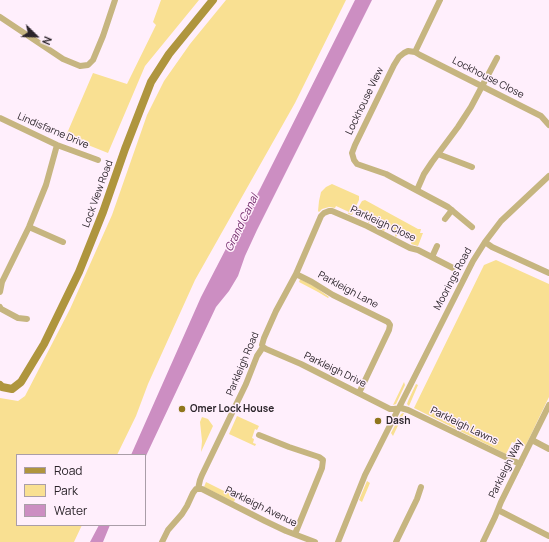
<!DOCTYPE html>
<style>
body{margin:0}
#map{position:relative;width:549px;height:542px;overflow:hidden;background:#ffeffc;font-family:Manrope,sans-serif}
canvas{display:block}
.legend{position:absolute;left:16px;top:454px;width:130px;height:72px;box-sizing:border-box;background:#ffeffc;border:1px solid #aa9ea8;margin:0;padding:5px 7px;list-style:none;font-size:12px;color:#2b242a}
.legend li{display:flex;align-items:center;gap:8px;height:20px}
.legend b{width:20px;border:1px solid #aa9ea8}
.north{position:absolute;left:16px;top:16px;width:40px;height:40px;-webkit-text-stroke:3px #ffeffc;paint-order:stroke;rotate:113deg;font-size:11px;font-weight:700;line-height:16px;text-align:center;color:#2b242a}
.north::after{content:'';display:block;margin:auto;width:14px;height:18px;background:#2b242a;clip-path:polygon(50% 0,100% 100%,50% 72%,0 100%)}
</style>
<div id="map">
<canvas width="549" height="542"></canvas>
<ul class="legend">
<li><b style="height:5px;background:#af953e"></b>Road</li>
<li><b style="height:11px;background:#f9e092"></b>Park</li>
<li><b style="height:11px;background:#cc8ec2"></b>Water</li>
</ul>
<div class="north">N</div>
</div>
<script>
const g = document.querySelector('canvas').getContext('2d');
g.lineJoin = 'round';
function paint(path, color) {
  g.fillStyle = color;
  g.fill(path, 'evenodd');
}
function shape(rows) {
  const path = new Path2D();
  for (const r of rows) {
    path.moveTo(r[0], r[1]);
    for (let i = 2; i < r.length; i += 2) path.lineTo(r[i], r[i + 1]);
  }
  return path;
}
function trace(path, color, width, dash) {
  g.strokeStyle = color;
  g.lineWidth = width;
  g.lineCap = dash ? 'butt' : 'round';
  g.setLineDash(dash || []);
  g.stroke(path);
}
function label(font, color, halo, rows, align = 'center') {
  g.font = font + ' Manrope,sans-serif';
  g.lineWidth = 3;
  g.setLineDash([]);
  g.textBaseline = 'middle';
  g.strokeStyle = halo;
  g.fillStyle = color;
  for (const [text, x, y, turn = 0] of rows) {
    g.save();
    g.translate(x, y);
    g.rotate((+turn || 0) * Math.PI / 180);
    g.textAlign = isNaN(turn) ? turn : align;
    if (halo) g.strokeText(text, 0, 0);
    g.fillText(text, 0, 0);
    g.restore();
  }
}
paint(shape([
 [161,0,199,0,145,66,108,153,88,145,81,146,65,138,93,73,127,84,156,25,153,22],
 [226,0,346,0,295,103,195,280,148,384,136,416,117,455,17,455,17,525,82,525,74,542,0,542,0,398,18,401,25,396,70,309,112,215,147,115,164,81,190,44],
 [332,184,359,196,359,200,352,215,348,214,349,212,336,206,335,208,329,207,322,209,319,212,318,211,319,201,321,192,326,187],
 [365,200,418,229,421,229,420,233,423,233,418,246,411,244,412,240,398,234,396,237,395,236,396,233,386,228,384,231,382,230,383,226,376,223,376,222,374,221,374,222,370,221,369,223,368,223,369,220,355,213,362,201],
 [496,260,549,284,549,397,525,447,512,442,506,454,414,408,484,265],
 [300,279,314,286,329,297,328,298,318,292,299,282],
 [404,382,405,385,396,404,393,405],
 [416,384,418,385,409,406,407,404,408,401],
 [403,413,404,413,393,436,391,433,401,414],
 [237,416,259,426,257,430,255,429,252,438,254,439,253,443,256,444,255,446,229,434],
 [202,417,208,419,213,426,201,452,202,441,200,422],
 [367,481,370,483,362,502,359,500],
 [206,482,236,497,234,502,204,487]
]), '#f9e092');
paint(shape([
 [355,0,372,0,257,230,245,256,238,276,229,291,216,307,145,458,145,455,131,455,201,297,232,237,251,206,260,189],
 [99,525,110,525,103,542,90,542]
]), '#cc8ec2');
trace(shape([
 [0,17,63,59,80,66,88,65,93,60,103,36,115,0],
 [415,52,440,0],
 [0,118,57,145,98,160],
 [438,154,472,167],
 [417,190,424,174,432,162,458,127,471,107,497,58],
 [445,219,452,210],
 [29,227,63,242],
 [472,227,448,207,386,174,357,164,354,160,352,153,355,145,394,65,399,57,404,53,408,51,415,52,420,55,541,116,549,125],
 [485,242,492,247,549,273],
 [432,257,437,246],
 [296,274,312,282,333,295,388,322,390,325,389,330,359,393],
 [0,292,2,282,29,227,46,185,57,145],
 [0,307,1,309,18,318,27,319],
 [263,347,266,349,301,364,390,409,394,409,401,408,408,410,520,464],
 [259,435,289,447,319,457,323,460,322,468,295,534],
 [532,440,549,449],
 [198,489,202,489,265,521,286,531,315,542],
 [498,510,549,536],
 [162,542,168,530,182,514,187,506,193,493,196,489,198,489,200,480,202,475,246,384,257,356,263,347,262,345,264,338,276,311,296,274,321,216,324,213,329,211,332,211,367,226,410,248,418,250,453,268],
 [338,542,365,475,473,261,485,242,501,221,549,176],
 [396,542,417,499,421,487],
 [483,542,495,517,501,502,549,405]
]), '#c6b580', 6);
trace(shape([
 [0,385,2,387,12,389,21,382,44,344,79,272,103,212,125,149,151,82,169,54,213,0]
]), '#af953e', 8);
for (const [x, y, r, color] of [
 [182,409,4,"#8f761c"],
 [378,421,4,"#8f761c"]
]) {
  const dot = new Path2D();
  dot.arc(x, y, r, 0, 2 * Math.PI);
  g.fillStyle = color;
  g.fill(dot);
  trace(dot, '#ffeffc', 1.5);
}
label('10px', '#2b242a', '#ffeffc', [
 ["Lockhouse Close",488,78,27],
 ["Lockhouse View",365,101,-64],
 ["Lindisfarne Drive",53,131,23],
 ["Lock View Road",98,194,-70],
 ["Parkleigh Close",383,224,25],
 ["Moorings Road",453,279,-62],
 ["Parkleigh Lane",348,290,28],
 ["Parkleigh Road",243,364,-67],
 ["Parkleigh Drive",335,370,26],
 ["Parkleigh Lawns",464,426,26],
 ["Parkleigh Way",506,469,-64],
 ["Parkleigh Avenue",261,507,26]
]);
label('bold 10px', '#2b242a', '#ffeffc', [
 ["Omer Lock House",190,409],
 ["Dash",386,421]
], 'left');
label('italic 11px', '#712869', '#ffeffc', [
 ["Grand Canal",242,223,-64]
]);
</script>
